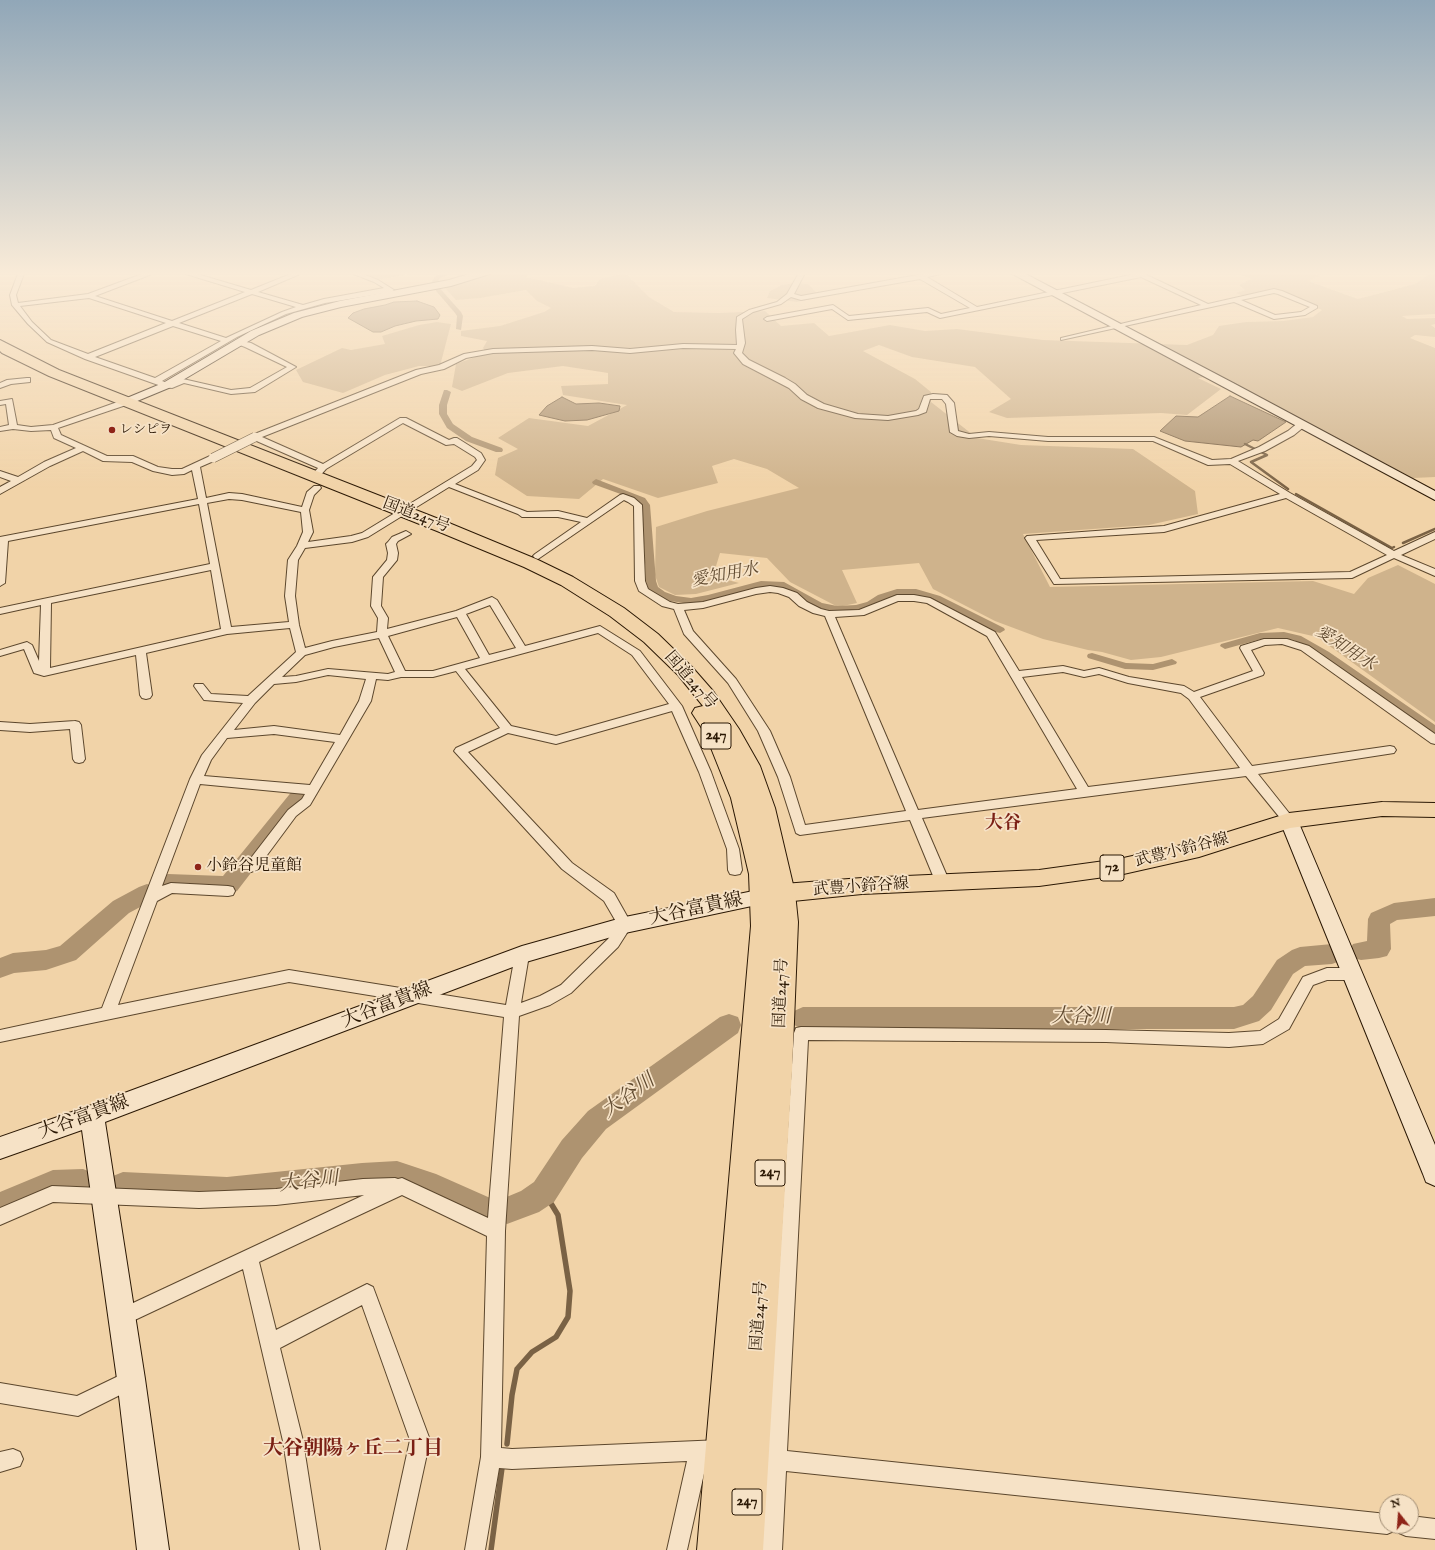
<!DOCTYPE html>
<meta charset="utf-8">
<style>
body{margin:0}
#map{position:relative;width:1435px;height:1550px;overflow:hidden;background:#f1d3a8;font-family:"IM FELL English",serif}
canvas{display:block}
.north{position:absolute;left:1379px;top:1494px;width:40px;height:40px;box-sizing:border-box;background:#f6e2c6;border:1px solid #a59178;border-radius:50%;rotate:343deg;font-size:11px;font-weight:700;line-height:16px;text-align:center;color:#2b1804}
.north::after{content:'';display:block;margin:auto;width:14px;height:18px;background:#8f2418;clip-path:polygon(50% 0,100% 100%,50% 72%,0 100%)}
</style>
<div id="map">
<canvas width="1435" height="1550"></canvas>
<div class="north">N</div>
</div>
<script>
const g = document.querySelector('canvas').getContext('2d');
g.lineJoin = 'round';
function paint(path, color) {
  g.fillStyle = color;
  g.fill(path, 'evenodd');
}
function shape(rows) {
  const path = new Path2D();
  for (const r of rows) {
    path.moveTo(r[0], r[1]);
    for (let i = 2; i < r.length; i += 2) path.lineTo(r[i], r[i + 1]);
  }
  return path;
}
function trace(path, color, width, dash) {
  g.strokeStyle = color;
  g.lineWidth = width;
  g.lineCap = dash ? 'butt' : 'round';
  g.setLineDash(dash || []);
  g.stroke(path);
}
function label(font, color, halo, rows, align = 'center') {
  g.font = font + ' "IM FELL English","Noto Serif JP",serif';
  g.lineWidth = 3.5;
  g.setLineDash([]);
  g.textBaseline = 'middle';
  g.strokeStyle = halo;
  g.fillStyle = color;
  for (const [text, x, y, turn = 0] of rows) {
    g.save();
    g.translate(x, y);
    g.rotate((+turn || 0) * Math.PI / 180);
    g.textAlign = isNaN(turn) ? turn : align;
    if (halo) g.strokeText(text, 0, 0);
    g.fillText(text, 0, 0);
    g.restore();
  }
}
paint(shape([
 [357,271,413,271,413,273,378,280],
 [457,271,531,271,526,277,573,288,595,286,600,279,625,273,649,297,674,312,718,313,765,311,781,326,814,323,829,336,890,325,925,331,957,329,1043,340,1187,345,1213,335,1219,326,1246,322,1283,321,1313,317,1322,310,1277,290,1243,296,1236,293,1245,290,1239,285,1252,279,1233,272,1212,271,1308,271,1320,276,1308,281,1358,299,1415,284,1430,274,1424,271,1435,271,1435,314,1402,316,1407,319,1435,318,1435,324,1431,325,1435,328,1435,337,1415,335,1410,338,1435,348,1435,477,1413,478,1277,407,1220,375,1198,378,1221,389,1187,415,1161,413,1007,418,989,412,1011,399,975,367,912,357,879,345,863,351,915,379,931,392,931,402,977,438,1021,445,1133,449,1195,491,1198,514,1149,525,1023,534,1050,587,1313,581,1354,594,1368,578,1398,565,1435,584,1435,722,1317,637,1278,628,1161,657,1131,660,1102,652,1088,650,1043,639,995,621,933,589,919,563,842,570,857,603,838,607,790,582,767,558,720,553,713,576,739,583,696,594,675,595,659,587,655,575,656,527,707,511,799,488,767,469,734,459,712,466,718,483,658,498,603,479,579,499,527,496,495,475,498,458,518,449,498,438,529,418,588,426,627,405,563,395,561,386,608,384,608,373,563,366,508,373,462,391,452,387,456,364,486,353,483,348,487,341,461,336,461,331,500,326,544,312,551,308,537,301,526,290,480,298,456,300,445,288,461,282],
 [795,283,808,284,816,292,814,298,797,302,767,298,770,291,782,285],
 [437,322,451,324,440,366,419,366,385,375,343,393,303,382,296,370,342,348,351,350,385,344,382,336,419,325]
]), '#cfb38c');
const water = shape([
 [417,301,434,307,440,315,438,319,416,321,395,326,381,332,373,332,348,318,353,313,364,309,385,305,394,302,417,301],
 [1230,396,1286,422,1258,441,1253,440,1241,447,1185,441,1160,431,1176,416,1198,417,1230,396],
 [562,397,576,404,599,403,620,406,619,411,587,420,565,421,539,415,547,406,562,397]
]);
paint(water, '#ae9370');
trace(water, '#7a6245', 1);
trace(shape([
 [1245,444,1255,449],
 [1261,452,1267,455,1251,462,1288,489],
 [1296,494,1392,548,1394,547],
 [1403,543,1435,529]
]), '#7a6245', 2.5);
trace(shape([
 [507,1444,512,1395,517,1369,532,1352,556,1337,568,1317,570,1291,558,1215,544,1192],
 [491,1550,502,1468]
]), '#7a6245', 5.5);
paint(shape([
 [445,271,454,271,439,279,437,285,461,312,463,316,461,330,456,329,457,316,455,313,431,285,434,277,445,271],
 [444,390,447,390,451,392,447,405,447,414,453,424,472,437,502,448,503,450,502,452,496,452,466,441,447,428,439,414,439,405,444,390],
 [596,479,645,498,650,505,656,581,658,587,665,592,676,596,691,598,708,595,761,581,784,582,822,603,837,606,856,605,867,602,878,595,897,589,916,589,940,596,1004,628,1005,630,1000,633,996,632,932,600,915,595,898,595,886,599,875,606,856,611,837,612,815,607,782,588,761,587,709,601,691,604,670,601,657,596,648,588,646,581,642,505,639,502,626,496,593,484,592,482,596,479],
 [1284,632,1301,636,1329,652,1435,725,1435,735,1431,734,1321,656,1294,640,1284,638,1261,639,1225,649,1220,646,1221,644,1260,633,1284,632],
 [1092,653,1126,663,1153,664,1172,659,1177,662,1176,664,1153,670,1125,669,1088,658,1087,656,1088,654,1092,653]
]), '#ae9370');
paint(shape([
 [300,788,307,790,310,795,307,800,237,891,229,893,173,891,163,896,158,894,155,899,129,913,76,960,46,970,14,973,0,978,0,958,13,953,46,950,60,946,113,901,139,887,147,884,152,886,160,876,168,874,223,876,293,790,300,788],
 [1435,898,1435,916,1397,920,1390,924,1391,949,1387,956,1379,958,1361,960,1353,958,1349,951,1353,944,1367,941,1368,919,1371,913,1394,903,1435,898],
 [1332,944,1340,947,1344,954,1340,961,1332,964,1305,966,1293,974,1271,1010,1259,1021,1234,1029,803,1029,794,1025,791,1018,794,1011,803,1007,1234,1007,1243,1005,1253,996,1277,960,1292,950,1300,947,1332,944],
 [729,1014,738,1017,741,1025,738,1033,606,1129,582,1158,554,1202,539,1212,507,1224,498,1220,488,1225,431,1199,397,1187,362,1189,227,1205,123,1198,113,1194,109,1185,113,1176,123,1172,227,1177,362,1163,397,1161,436,1174,497,1201,521,1191,534,1182,562,1140,588,1111,720,1017,729,1014],
 [83,1169,93,1173,97,1182,93,1191,83,1195,54,1196,0,1220,0,1192,53,1170,83,1169]
]), '#ae9370');
const street = shape([
 [19,271,25,271,16,295,18,303,88,294,150,271,160,271,95,296,172,321,245,292,176,271,187,271,251,290,298,271,307,271,258,292,303,305,324,299,384,288,374,282,346,271,355,271,378,280,394,290,391,292,325,303,286,314,237,337,162,381,171,384,183,379,231,390,250,388,287,367,245,347,235,343,235,341,237,340,251,343,296,367,255,392,231,394,184,383,172,388,164,387,85,359,47,342,28,324,12,305,10,295,19,271],
 [252,294,296,307,282,312,226,338,179,323,252,294],
 [89,298,166,323,88,354,51,340,32,322,20,306,89,298],
 [173,326,221,341,155,378,95,357,173,326],
 [800,271,806,271,794,294,801,296,940,271,955,271,927,277,977,307,1135,274,1132,271,1138,271,1208,304,1274,289,1282,291,1317,306,1317,308,1305,315,1274,319,1234,302,1061,340,1061,338,1201,305,1141,277,940,318,927,312,848,320,832,309,767,321,764,319,767,317,833,305,849,316,928,308,941,314,970,308,920,279,801,300,791,297,781,304,753,312,742,319,745,343,742,353,749,360,785,378,795,384,807,395,824,404,858,414,888,416,916,411,919,409,924,396,933,394,947,395,954,403,958,431,969,434,989,432,1048,437,1154,437,1212,460,1231,459,1259,447,1288,431,1299,422,1305,422,1305,426,1294,435,1265,451,1238,461,1290,493,1394,551,1435,532,1435,539,1401,555,1435,569,1435,576,1394,558,1352,578,1054,584,1025,538,1027,536,1164,526,1280,494,1230,464,1208,465,1153,441,1048,441,989,436,969,438,957,436,950,432,946,404,942,399,930,399,926,412,918,415,888,420,855,418,818,408,801,399,789,388,743,364,734,353,736,349,683,348,630,353,592,350,493,353,466,358,444,369,421,374,262,437,323,464,400,418,406,418,449,440,454,438,457,438,481,453,485,460,478,470,455,484,527,512,558,511,587,518,620,495,623,494,634,498,642,505,645,581,648,589,670,602,678,604,703,602,756,588,770,586,783,588,797,593,807,602,821,609,829,611,859,610,897,595,914,595,930,598,995,632,1019,671,1063,666,1084,671,1099,668,1129,677,1184,686,1194,692,1253,671,1240,648,1241,646,1264,639,1287,639,1309,646,1435,734,1435,744,1431,743,1301,650,1282,644,1265,645,1251,650,1264,673,1263,675,1200,697,1252,766,1390,746,1394,747,1396,750,1394,753,1258,774,1293,818,1295,821,1293,824,1289,826,1285,824,1246,776,922,818,950,883,948,887,943,888,938,887,936,883,910,820,800,835,796,833,778,777,758,731,728,683,684,634,674,609,662,606,639,591,635,581,634,506,628,502,624,500,538,559,535,558,533,556,535,554,581,522,558,517,522,517,518,514,449,487,368,537,352,542,305,548,298,560,295,596,299,625,305,648,332,641,377,632,378,618,371,606,373,577,387,560,388,553,386,544,388,542,392,537,406,531,411,534,398,541,396,544,398,553,397,560,383,577,381,606,388,618,387,629,456,611,492,597,497,600,525,646,600,626,640,651,682,706,711,772,739,849,742,870,740,874,735,875,730,874,728,870,727,849,699,772,672,711,556,744,508,733,468,752,572,863,614,893,632,925,618,947,571,993,550,1005,519,1016,505,1231,501,1448,512,1449,721,1440,728,1443,731,1450,728,1457,721,1460,707,1460,687,1550,667,1550,687,1461,512,1469,499,1468,485,1550,465,1550,481,1457,487,1236,402,1195,259,1262,276,1330,361,1287,367,1284,373,1287,430,1440,406,1550,386,1550,410,1440,362,1305,280,1348,303,1441,320,1550,300,1550,283,1441,243,1269,122,1326,116,1323,113,1317,116,1311,364,1195,276,1205,199,1208,53,1202,0,1225,0,1208,52,1186,199,1192,276,1189,363,1179,395,1178,398,1179,402,1178,488,1218,504,1017,289,982,0,1042,0,1030,102,1008,190,779,202,755,243,703,204,700,194,686,195,684,203,684,211,694,248,696,296,652,290,628,227,634,146,653,152,695,150,698,146,699,142,698,140,695,136,655,44,676,34,673,24,649,0,656,0,650,27,642,32,645,39,661,41,605,0,614,0,608,210,564,199,504,8,541,5,583,0,586,0,537,198,499,192,470,184,474,172,475,153,471,132,462,103,461,83,451,50,466,0,494,0,487,11,481,0,477,0,471,18,477,44,462,76,448,54,438,51,430,31,431,13,429,0,431,0,427,9,425,6,404,0,405,0,401,12,399,17,425,31,427,53,425,123,400,129,400,129,404,58,428,61,435,107,456,133,456,158,467,172,469,182,469,210,456,216,456,217,458,216,460,200,467,206,498,229,493,242,494,302,507,307,492,314,486,320,486,321,488,314,495,309,510,313,532,308,542,351,536,362,533,472,466,477,460,475,457,454,444,446,445,403,423,326,469,318,478,315,479,311,476,318,468,252,439,252,435,416,370,439,365,464,354,493,349,592,346,630,349,683,344,737,345,736,330,737,317,749,310,777,302,787,294,800,271],
 [1274,293,1278,294,1310,307,1301,312,1275,315,1241,300,1274,293],
 [1286,498,1387,555,1350,572,1060,579,1036,540,1164,532,1286,498],
 [229,499,242,500,301,512,303,532,297,546,288,560,285,596,289,622,231,627,207,503,229,499],
 [211,570,221,629,50,668,51,603,211,570],
 [770,592,778,593,789,597,799,606,813,613,825,616,906,811,805,825,790,777,770,731,736,679,693,631,684,610,703,608,756,594,770,592],
 [898,601,914,601,927,603,987,636,1077,789,918,810,835,617,864,615,898,601],
 [490,605,516,648,489,655,466,614,490,605],
 [457,617,480,658,433,671,405,671,388,636,457,617],
 [598,633,632,655,669,704,556,736,511,726,465,669,598,633],
 [379,638,395,672,388,674,328,669,296,676,282,677,305,655,334,647,379,638],
 [456,671,500,728,456,748,454,751,562,869,604,901,618,925,608,939,561,985,540,996,521,1003,529,955,527,951,522,949,517,951,515,955,506,1005,289,970,118,1005,157,901,172,893,228,896,233,895,235,891,233,887,228,886,171,883,162,886,200,784,305,794,302,799,288,810,244,867,246,870,251,872,256,870,296,816,310,805,371,701,376,679,388,680,401,677,433,677,456,671],
 [1063,672,1084,677,1099,674,1128,683,1181,693,1189,699,1240,768,1088,787,1022,677,1063,672],
 [328,675,366,679,359,701,340,735,274,726,234,730,255,703,274,684,296,682,328,675],
 [274,734,335,742,310,785,204,776,211,760,227,738,274,734],
 [27,378,30,378,30,382,11,384,0,388,0,383,7,380,27,378],
 [75,721,79,722,81,725,85,759,83,762,79,763,75,762,73,759,70,729,30,732,0,730,0,722,30,724,75,721],
 [1327,968,1352,968,1357,970,1359,974,1357,978,1352,980,1327,980,1313,985,1289,1029,1263,1044,1229,1047,1106,1042,808,1040,787,1451,1387,1514,1387,1526,1411,1526,1411,1516,1435,1519,1435,1539,1406,1536,1399,1533,1396,1527,1394,1531,1387,1534,786,1471,782,1550,762,1550,767,1467,745,1460,742,1453,745,1446,752,1443,768,1448,794,1033,796,1028,801,1027,1106,1030,1229,1033,1260,1031,1279,1019,1303,977,1327,968],
 [131,1370,138,1372,140,1379,138,1386,78,1416,0,1403,0,1383,77,1396,131,1370],
 [13,1449,20,1452,23,1459,20,1466,0,1472,0,1452,13,1449]
]);
const secondary = shape([
 [479,271,495,271,493,273,451,286,341,307,302,317,259,335,171,387,130,404,122,404,120,402,122,400,163,383,251,331,294,313,340,301,449,280,479,271],
 [1007,271,1020,271,1235,384,1435,491,1435,500,1007,271],
 [1289,814,1296,816,1298,821,1435,1145,1435,1186,1426,1182,1423,1174,1280,821,1282,816,1289,814],
 [773,887,780,890,783,895,780,900,625,933,526,962,105,1122,145,1379,169,1550,137,1550,117,1379,82,1130,0,1159,0,1137,92,1105,522,946,625,917,773,887]
]);
const primary = shape([
 [1382,802,1435,803,1435,817,1382,816,1290,828,1199,857,1119,875,1039,886,862,894,783,902,775,899,772,893,775,887,783,884,862,878,1039,870,1119,859,1199,841,1289,813,1382,802]
]);
const highway = shape([
 [0,340,59,370,449,523,536,559,573,577,624,608,658,634,692,667,713,691,739,729,760,766,775,808,795,893,798,922,792,1071,763,1550,697,1550,751,926,749,874,731,798,705,733,692,713,695,708,703,706,678,675,644,642,610,616,561,585,524,567,437,531,49,376,2,353,0,351,0,340]
]);
trace(street, '#5c472d', 2);
trace(secondary, '#2b1804', 2);
trace(primary, '#2b1804', 2);
trace(highway, '#2b1804', 2);
paint(street, '#f6e2c6');
paint(secondary, '#f6e2c6');
paint(primary, '#f1d3a8');
paint(highway, '#f1d3a8');
const streetBridge = shape([
 [213,458,255,437]
]);
trace(streetBridge, '#5c472d', 10, []);
trace(streetBridge, '#f6e2c6', 9);
const sky = g.createLinearGradient(0, 0, 0, 488);
sky.addColorStop(0, '#91a7b8');
sky.addColorStop(0.56, '#f9ebd8');
sky.addColorStop(1, '#f9ebd800');
g.fillStyle = sky;
g.fillRect(0, 0, 1435, 488);
for (const [x, y, r, color] of [
 [112,430,4,"#8f2418"],
 [198,867,4,"#8f2418"]
]) {
  const dot = new Path2D();
  dot.arc(x, y, r, 0, 2 * Math.PI);
  g.fillStyle = color;
  g.fill(dot);
  trace(dot, '#f6e2c6', 1.5);
}
label('13px', '#2b1804', '#f6e2c6', [
 ["レシピヲ",120,430]
], 'left');
for (const [x, y, w] of [
 [716,736,30],
 [1112,868,24],
 [770,1173,30],
 [747,1502,30]
]) {
  const box = new Path2D();
  box.roundRect(x - w / 2, y - 13, w, 26, 3);
  g.fillStyle = '#f6e2c6';
  g.fill(box);
  trace(box, '#2b1804', 1);
}
label('bold 15px', '#2b1804', null, [
 ["247",716,736],
 ["72",1112,868],
 ["247",770,1173],
 ["247",747,1502]
]);
label('16px', '#2b1804', '#f6e2c6', [
 ["国道247号",416,516,21],
 ["国道247号",690,681,49],
 ["武豊小鈴谷線",1182,851,-14],
 ["武豊小鈴谷線",861,888,-4],
 ["国道247号",782,993,-88],
 ["国道247号",760,1316,-86]
]);
label('16px', '#2b1804', '#f6e2c6', [
 ["小鈴谷児童館",206,867]
], 'left');
label('italic 17px', '#5f492f', '#f6e2c6', [
 ["愛知用水",725,576,-11],
 ["愛知用水",1345,649,33]
]);
label('bold 18px', '#7a1f14', '#f6e2c6', [
 ["大谷",1003,824]
]);
label('19px', '#2b1804', '#f6e2c6', [
 ["大谷富貴線",696,910,-12],
 ["大谷富貴線",387,1006,-21],
 ["大谷富貴線",84,1118,-20]
]);
label('italic 20px', '#5f492f', '#f6e2c6', [
 ["大谷川",1081,1018],
 ["大谷川",629,1097,-36],
 ["大谷川",309,1183,-6]
]);
label('bold 20px', '#7a1f14', '#f6e2c6', [
 ["大谷朝陽ヶ丘二丁目",353,1450]
]);
</script>
